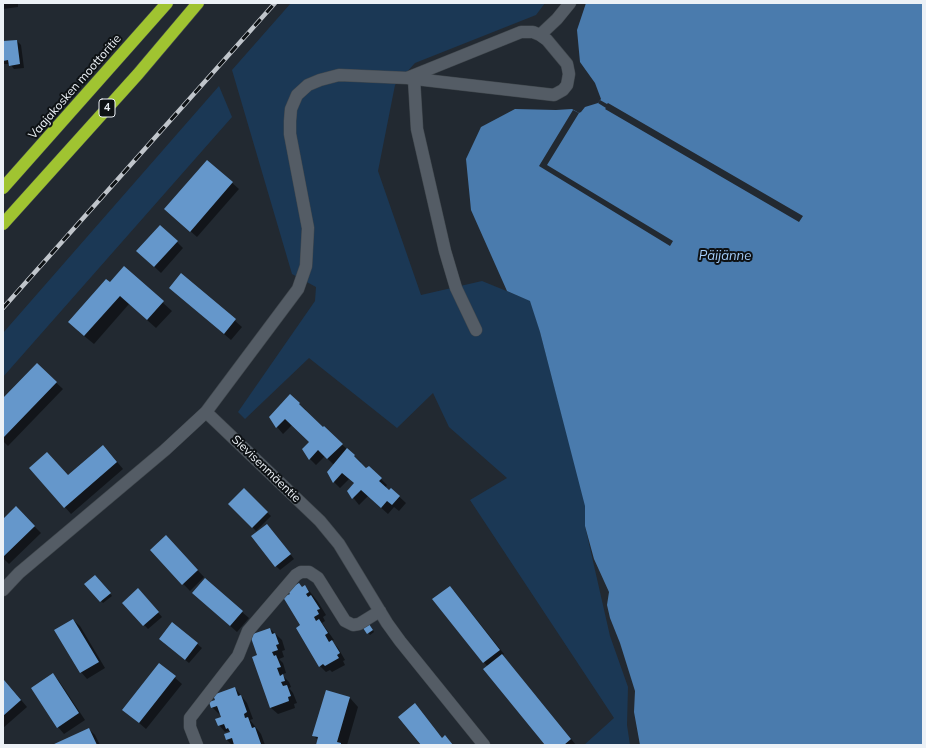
<!DOCTYPE html>
<meta charset="utf-8">
<style>
body{margin:0}
#map{position:relative;width:926px;height:748px;overflow:hidden;background:#222931;font-family:Mulish,sans-serif}
canvas{display:block}
.frame{position:absolute;inset:0;border:4px solid #ecf1f6;pointer-events:none}
</style>
<div id="map">
<canvas width="926" height="748"></canvas>
<div class="frame"></div>
</div>
<script>
const g = document.querySelector('canvas').getContext('2d');
g.lineJoin = 'round';
function paint(path, color) {
  g.fillStyle = color;
  g.fill(path, 'evenodd');
}
function shape(rows) {
  const path = new Path2D();
  for (const r of rows) {
    path.moveTo(r[0], r[1]);
    for (let i = 2; i < r.length; i += 2) path.lineTo(r[i], r[i + 1]);
  }
  return path;
}
function trace(path, color, width, dash) {
  g.strokeStyle = color;
  g.lineWidth = width;
  g.lineCap = dash ? 'butt' : 'round';
  g.setLineDash(dash || []);
  g.stroke(path);
}
function label(font, color, halo, rows, align = 'center') {
  g.font = font + ' Mulish,sans-serif';
  g.lineWidth = 4;
  g.setLineDash([]);
  g.textBaseline = 'middle';
  g.strokeStyle = halo;
  g.fillStyle = color;
  for (const [text, x, y, turn = 0] of rows) {
    g.save();
    g.translate(x, y);
    g.rotate((+turn || 0) * Math.PI / 180);
    g.textAlign = isNaN(turn) ? turn : align;
    if (halo) g.strokeText(text, 0, 0);
    g.fillText(text, 0, 0);
    g.restore();
  }
}
paint(shape([
 [291,3,545,3,536,15,415,63,395,85,378,171,421,295,482,281,531,301,540,332,585,502,586,515,585,526,610,636,628,687,627,725,630,745,584,745,614,718,470,500,507,478,449,427,433,393,397,428,309,358,245,419,238,412,315,301,316,287,292,274,232,70],
 [219,86,232,117,3,377,3,333]
]), '#1b3855');
paint(shape([
 [586,3,923,3,923,745,640,745,634,712,635,691,620,643,610,618,607,605,609,592,594,559,585,526,585,506,540,332,530,301,507,291,471,210,466,159,481,127,515,109,556,110,572,109,579,113,581,112,585,107,598,103,601,99,595,83,580,62,577,30]
]), '#4a7bad');
paint(shape([
 [600,100,607,104,608,103,803,216,799,222,605,109,606,108,598,103],
 [573,110,579,113,547,165,673,241,670,246,539,166]
]), '#222931');
paint(shape([
 [3,3,18,3,18,7,3,9],
 [17,41,21,45,24,68,14,69,10,64,3,64,3,42],
 [207,161,239,189,197,237,172,215],
 [177,242,183,248,161,273,144,257],
 [124,268,172,311,156,328,129,304,94,344,78,331,110,284],
 [181,274,242,327,231,340,177,294],
 [37,365,63,389,8,446,3,441,3,400],
 [299,404,306,410,305,411,323,428,324,427,354,456,361,462,360,463,381,479,387,485,385,488,389,491,391,489,406,503,399,511,394,507,388,514,368,496,359,505,348,491,355,484,349,479,340,488,334,482,334,465,325,456,316,465,310,459,303,449,311,442,292,425,283,434,277,427,270,417],
 [109,452,123,469,71,514,31,468,68,476],
 [244,490,271,516,256,531,230,504],
 [16,508,41,533,9,564,3,558,3,520],
 [271,529,294,559,280,570,276,566],
 [172,543,204,577,190,591,151,550],
 [95,576,112,596,103,603,86,584],
 [299,584,303,588,305,586,311,593,318,602,326,615,323,617,325,621,322,623,334,640,332,641,338,648,345,660,343,661,345,665,332,672,330,670,326,672,320,666,302,626,291,594],
 [454,591,504,654,502,656,510,664,576,745,546,745,488,667,434,600],
 [142,594,162,617,148,629,123,603],
 [200,599,242,612,249,618,237,632],
 [73,620,80,626,105,668,87,679,81,672],
 [172,623,202,648,189,663,164,643],
 [369,624,374,632,370,635,363,626],
 [270,629,282,640,285,650,282,651,284,657,279,659,283,663,286,673,283,674,283,676,289,682,291,687,289,688,293,693,297,703,294,704,295,708,278,714,271,708,253,658,258,656],
 [159,664,182,684,146,729,123,709],
 [53,674,59,681,85,720,64,734,58,727],
 [3,683,11,688,27,707,3,728],
 [235,688,247,703,253,719,250,720,261,734,265,745,232,745,227,740,225,735,231,733,228,731,225,732,219,725,222,718,221,713,219,714,212,707],
 [350,698,358,707,347,745,317,745,318,740,314,736],
 [89,729,95,735,100,745,55,745]
]), '#0007');
paint(shape([
 [17,40,20,64,9,66,8,60,3,61,3,41],
 [207,160,233,182,190,232,164,209],
 [160,225,178,241,154,267,136,251],
 [124,266,164,301,147,320,120,296,84,336,68,322,106,279,110,282],
 [181,273,236,319,224,334,169,288],
 [37,363,57,382,3,438,3,398],
 [290,394,300,403,299,404,323,427,324,426,343,444,327,459,318,450,309,460,302,449,309,442,285,419,276,428,269,417],
 [103,445,117,462,64,508,29,468,47,452,68,475],
 [347,448,355,455,354,456,366,468,369,466,382,478,379,481,389,490,391,488,400,496,392,505,387,501,381,508,361,490,352,499,347,491,354,483,342,473,333,483,327,472],
 [244,488,268,512,252,528,228,504],
 [16,506,35,526,3,557,3,519],
 [267,524,291,554,275,567,251,536],
 [166,535,198,570,182,585,150,550],
 [95,575,111,593,100,602,84,584],
 [205,578,243,611,230,626,192,593],
 [299,583,302,587,305,585,309,592,306,594,308,597,311,595,320,609,317,610,319,614,314,617,316,621,319,619,328,633,325,635,329,642,332,640,340,653,337,655,339,658,325,666,323,664,319,667,296,628,300,625,283,597,290,594,287,590],
 [450,586,500,650,483,663,432,599],
 [138,588,159,612,143,626,122,603],
 [73,619,99,662,80,673,54,630],
 [367,621,373,630,367,634,361,625],
 [172,622,198,643,185,660,159,639],
 [270,628,272,634,275,633,279,644,276,645,278,650,272,652,274,656,276,655,281,667,277,668,280,676,283,674,285,681,281,682,283,686,287,685,291,696,288,697,289,701,270,708,252,657,257,655,250,635],
 [502,654,571,739,564,745,545,745,483,669],
 [159,663,176,676,139,723,122,710],
 [53,673,79,713,57,728,31,688],
 [4,680,21,700,3,716,3,681],
 [235,687,238,696,241,695,247,712,244,714,245,718,248,717,252,728,255,727,261,744,257,745,234,745,232,738,226,740,224,734,230,732,228,728,226,729,224,724,218,726,215,719,221,717,217,706,211,708,209,702,215,700,213,695],
 [326,690,350,697,337,742,341,743,341,745,316,745,318,737,312,736],
 [415,703,442,738,445,735,453,745,421,745,398,717],
 [89,728,97,745,52,745]
]), '#6597cb');
const minor = shape([
 [540,35,557,19,570,3],
 [414,79,417,129,445,251,456,288,476,330],
 [206,412,298,289,306,266,308,228,290,134,290,121,291,109,297,95,308,85,320,80,339,75,407,78,521,32,533,32,540,35,547,40,567,64,569,74,567,85,563,90,554,95,407,78],
 [3,590,19,573,165,450,206,412,320,521,339,544,387,623,400,641,484,745],
 [197,745,190,727,190,718,238,656,248,631,296,575,301,572,309,572,318,578,345,621,353,625,359,624,380,611]
]);
const highway = shape([
 [3,188,167,3],
 [3,224,138,74,198,3]
]);
trace(minor, '#41484e', 13);
trace(highway, '#41484e', 13);
trace(minor, '#545c65', 12);
trace(highway, '#a0c431', 12);
const rail = shape([
 [3,308,275,3]
]);
trace(rail, '#c0c5cb', 4.5);
trace(rail, '#0e1215', 3, [9]);
for (const [x, y, w] of [
 [107,108,16]
]) {
  const box = new Path2D();
  box.roundRect(x - w / 2, y - 9, w, 18, 3);
  g.fillStyle = '#0e1215';
  g.fill(box);
  trace(box, '#ecf1f6', 1);
}
label('bold 11px', '#ecf1f6', null, [
 ["4",107,108]
]);
label('12px', '#ecf1f6', '#0e1215', [
 ["Vaajakosken moottoritie",75,87,-49],
 ["Sievisenmäentie",266,469,44]
]);
label('italic 13px', '#a4cdf8', '#0e1215', [
 ["Päijänne",725,256]
]);
</script>
